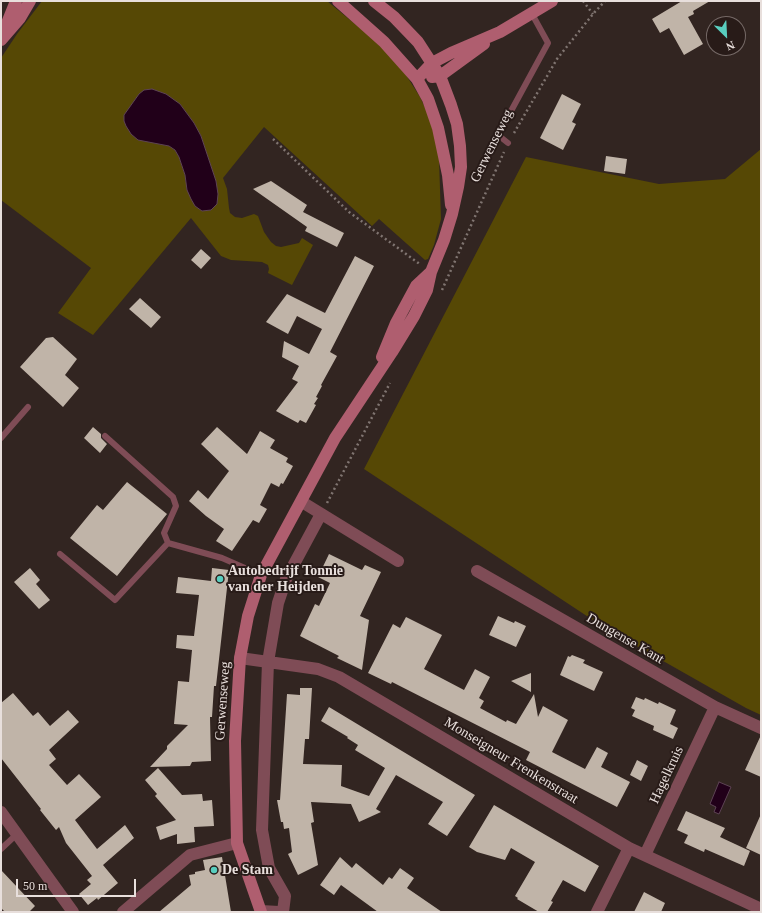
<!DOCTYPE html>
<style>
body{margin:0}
#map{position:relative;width:762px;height:913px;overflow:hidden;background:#322521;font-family:Georgia,serif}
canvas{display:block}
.frame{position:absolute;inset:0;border:2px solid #e8dfdc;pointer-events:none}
.north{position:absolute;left:706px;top:16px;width:40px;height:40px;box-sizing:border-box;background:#281b18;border:1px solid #756966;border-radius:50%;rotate:156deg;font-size:11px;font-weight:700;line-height:16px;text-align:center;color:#e8dfdc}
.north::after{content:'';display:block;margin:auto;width:14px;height:18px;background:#59cebf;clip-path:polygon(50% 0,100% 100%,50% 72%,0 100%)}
.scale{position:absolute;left:16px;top:879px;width:120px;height:18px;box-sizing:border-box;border:2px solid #e8dfdc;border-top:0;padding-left:5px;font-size:12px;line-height:14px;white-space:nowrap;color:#e8dfdc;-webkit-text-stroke:3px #281b18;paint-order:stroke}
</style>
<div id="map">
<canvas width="762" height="913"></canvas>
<div class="frame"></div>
<div class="north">N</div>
<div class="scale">50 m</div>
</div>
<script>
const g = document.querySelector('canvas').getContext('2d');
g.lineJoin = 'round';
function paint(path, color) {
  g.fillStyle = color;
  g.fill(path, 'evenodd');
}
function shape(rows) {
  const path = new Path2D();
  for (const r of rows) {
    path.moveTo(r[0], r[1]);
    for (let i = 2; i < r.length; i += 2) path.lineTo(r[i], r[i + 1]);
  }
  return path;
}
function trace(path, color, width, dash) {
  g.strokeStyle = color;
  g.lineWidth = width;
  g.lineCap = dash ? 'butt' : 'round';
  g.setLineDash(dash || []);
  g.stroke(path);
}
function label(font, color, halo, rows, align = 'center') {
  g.font = font + ' Georgia,serif';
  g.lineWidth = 4;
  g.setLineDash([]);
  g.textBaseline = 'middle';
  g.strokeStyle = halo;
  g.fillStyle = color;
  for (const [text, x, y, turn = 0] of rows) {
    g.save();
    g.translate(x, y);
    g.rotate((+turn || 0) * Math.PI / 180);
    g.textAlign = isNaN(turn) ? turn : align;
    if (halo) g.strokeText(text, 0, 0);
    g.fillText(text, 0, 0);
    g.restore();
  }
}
paint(shape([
 [42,1,327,1,378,43,406,75,420,97,427,112,436,139,439,159,441,219,434,245,428,259,425,260,379,219,372,226,264,127,223,178,227,189,229,208,230,213,235,217,242,218,254,214,258,216,264,232,271,242,276,246,281,247,299,243,302,238,313,245,292,285,268,273,269,269,268,265,262,262,231,260,221,256,191,218,93,335,58,313,91,268,1,200,1,58,17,34],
 [144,90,180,104,194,123,201,136,211,170,187,190,185,175,179,157,175,150,169,146,159,144,134,101],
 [761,149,761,715,746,708,605,628,364,469,526,157,659,184,725,179]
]), '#564805');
const water = shape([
 [152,89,166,94,180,104,194,123,201,136,216,181,218,194,217,204,211,210,202,211,195,206,191,199,187,190,185,175,179,157,175,150,169,146,138,140,131,134,126,126,124,121,124,115,139,94,144,90,152,89],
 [719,782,731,787,719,814,714,812,716,807,710,804,719,782]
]);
paint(water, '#210019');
trace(water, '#5d4354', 1);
paint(shape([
 [682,1,710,1,693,11,694,14,688,17,703,44,684,55,669,28,660,33,652,19],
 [562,94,581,104,572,122,576,124,563,150,540,138],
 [606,156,627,159,625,174,604,171],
 [271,181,307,205,303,212,344,233,337,247,305,231,307,227,253,189],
 [201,249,211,258,201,269,191,260],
 [355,256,374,266,330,352,337,356,321,385,322,386,316,397,318,398,314,404,316,405,306,423,300,420,298,423,276,411,298,382,292,379,299,366,282,357,284,341,309,354,322,329,297,316,288,334,266,322,287,294,325,313],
 [140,298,161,317,151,328,129,309],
 [53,337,77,359,65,375,79,388,63,407,20,367,46,338],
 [93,427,101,434,101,438,107,444,100,453,84,438],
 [217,427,247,454,260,431,275,440,270,448,288,458,286,462,293,466,283,484,281,483,279,487,271,483,260,505,267,509,259,523,253,520,232,551,216,541,224,529,206,516,189,501,198,490,208,499,229,471,201,444],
 [127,482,167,514,117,576,70,538,97,505,103,510],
 [329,554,362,570,365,565,381,572,360,616,369,620,362,670,337,658,339,656,300,636,315,604,319,606,330,583,318,577],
 [30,568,40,580,36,584,50,600,39,609,14,582],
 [212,568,229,570,216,686,214,686,212,717,210,717,211,761,192,762,190,766,150,767,167,749,167,746,188,725,174,724,178,681,189,682,192,650,176,648,177,635,194,636,199,595,176,593,178,577,211,581],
 [498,616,514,623,515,621,526,626,516,647,489,635],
 [406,617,442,635,424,669,464,690,475,669,490,677,479,698,484,701,480,708,506,722,507,720,516,724,534,694,538,717,543,706,568,720,552,752,585,769,597,747,608,753,601,767,630,782,617,807,526,760,530,752,392,682,391,684,368,673,393,624,400,628],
 [572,655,585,660,583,663,603,672,594,691,560,675,568,656,570,657],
 [531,673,531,692,511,681],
 [300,688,312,688,309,739,305,739,303,764,342,765,341,786,369,796,385,768,355,750,358,745,347,738,348,737,321,721,329,707,475,795,447,836,428,824,443,802,396,775,376,809,381,812,359,822,351,804,311,802,314,822,311,823,318,865,298,875,288,854,292,852,289,828,284,829,283,822,281,822,277,800,280,800,287,694,300,695],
 [13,693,33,716,38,712,50,726,68,710,79,722,49,750,56,759,49,765,67,785,79,774,101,797,75,820,97,849,125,825,134,838,103,865,118,883,98,900,97,898,88,905,79,894,91,884,87,880,92,876,66,843,59,827,56,830,40,810,41,809,1,758,1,703],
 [636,697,644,700,645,698,658,704,659,702,676,710,670,724,678,728,673,739,653,730,654,726,632,716,635,710,631,708],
 [761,735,761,777,745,770],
 [637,760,648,766,641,781,630,775],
 [158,768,182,795,202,794,203,801,212,800,214,826,194,827,195,842,177,844,177,834,160,840,156,827,176,820,155,796,157,794,145,780],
 [494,805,599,866,585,892,563,880,551,901,553,902,547,912,539,912,517,899,518,898,515,896,535,862,511,848,505,860,477,852,469,847],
 [686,811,725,828,720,837,750,851,744,866,705,849,704,852,684,843,688,835,677,830],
 [761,814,761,855,746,848],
 [222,857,231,912,159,912,191,885,189,875,195,874,195,872,205,870,203,860],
 [340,857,352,868,356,863,383,885,389,877,392,879,400,868,414,878,407,888,442,912,378,912,341,885,334,895,320,885],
 [1,870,35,906,29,912,5,912,1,908],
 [644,892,665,903,661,912,634,912]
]), '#c0b4a8');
trace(shape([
 [583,1,593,14],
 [514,133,557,59,593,14,605,1],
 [273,139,349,212,421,265],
 [442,290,504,152],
 [327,503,390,383]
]), '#807571', 2.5, [2, 3]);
trace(shape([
 [508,143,498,135,548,43,532,14],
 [105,436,173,497,176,506,164,533,168,543],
 [1,438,28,407],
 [60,554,115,600,168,543,222,558,261,575],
 [1,849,17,834]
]), '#7f4c56', 6);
trace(shape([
 [302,502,398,561],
 [477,571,715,707,761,728],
 [240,658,318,669,339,677,629,848,761,909],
 [1,812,73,912],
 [645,855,715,707],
 [261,911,279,912],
 [123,912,190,855,237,843],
 [283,912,285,896,269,868,262,830,268,662,278,603,286,579,321,514],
 [597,912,629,848]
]), '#7f4c56', 12);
trace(shape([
 [338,1,384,42,417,79,428,99,438,128,448,175,451,205],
 [3,33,16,1],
 [1,40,20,18,30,1],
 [432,77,440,76,484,44],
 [417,79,432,63,451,53,500,32,552,1],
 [382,357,396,323,416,286,431,272],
 [261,912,237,843,235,741,240,658,248,616,261,575,335,438,392,352,414,316,427,290,431,272,444,240,452,214,458,187,461,167,460,146,457,124,451,105,440,76,418,42,394,17,374,1]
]), '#af5e6f', 12);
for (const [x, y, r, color] of [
 [220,579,4,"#59cebf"],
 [214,870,4,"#59cebf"]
]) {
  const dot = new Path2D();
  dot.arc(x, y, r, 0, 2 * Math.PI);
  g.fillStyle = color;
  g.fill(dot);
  trace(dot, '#281b18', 1.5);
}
label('14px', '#e8dfdc', '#281b18', [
 ["Gerwenseweg",492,146,-64],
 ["Dungense Kant",625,639,30],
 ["Gerwenseweg",223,701,-86],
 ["Monseigneur Frenkenstraat",511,761,31],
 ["Hagelkruis",667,775,-65]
]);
label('bold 14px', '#e8dfdc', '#281b18', [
 ["Autobedrijf Tonnie",228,571],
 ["van der Heijden",228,587],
 ["De Stam",222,870]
], 'left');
</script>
